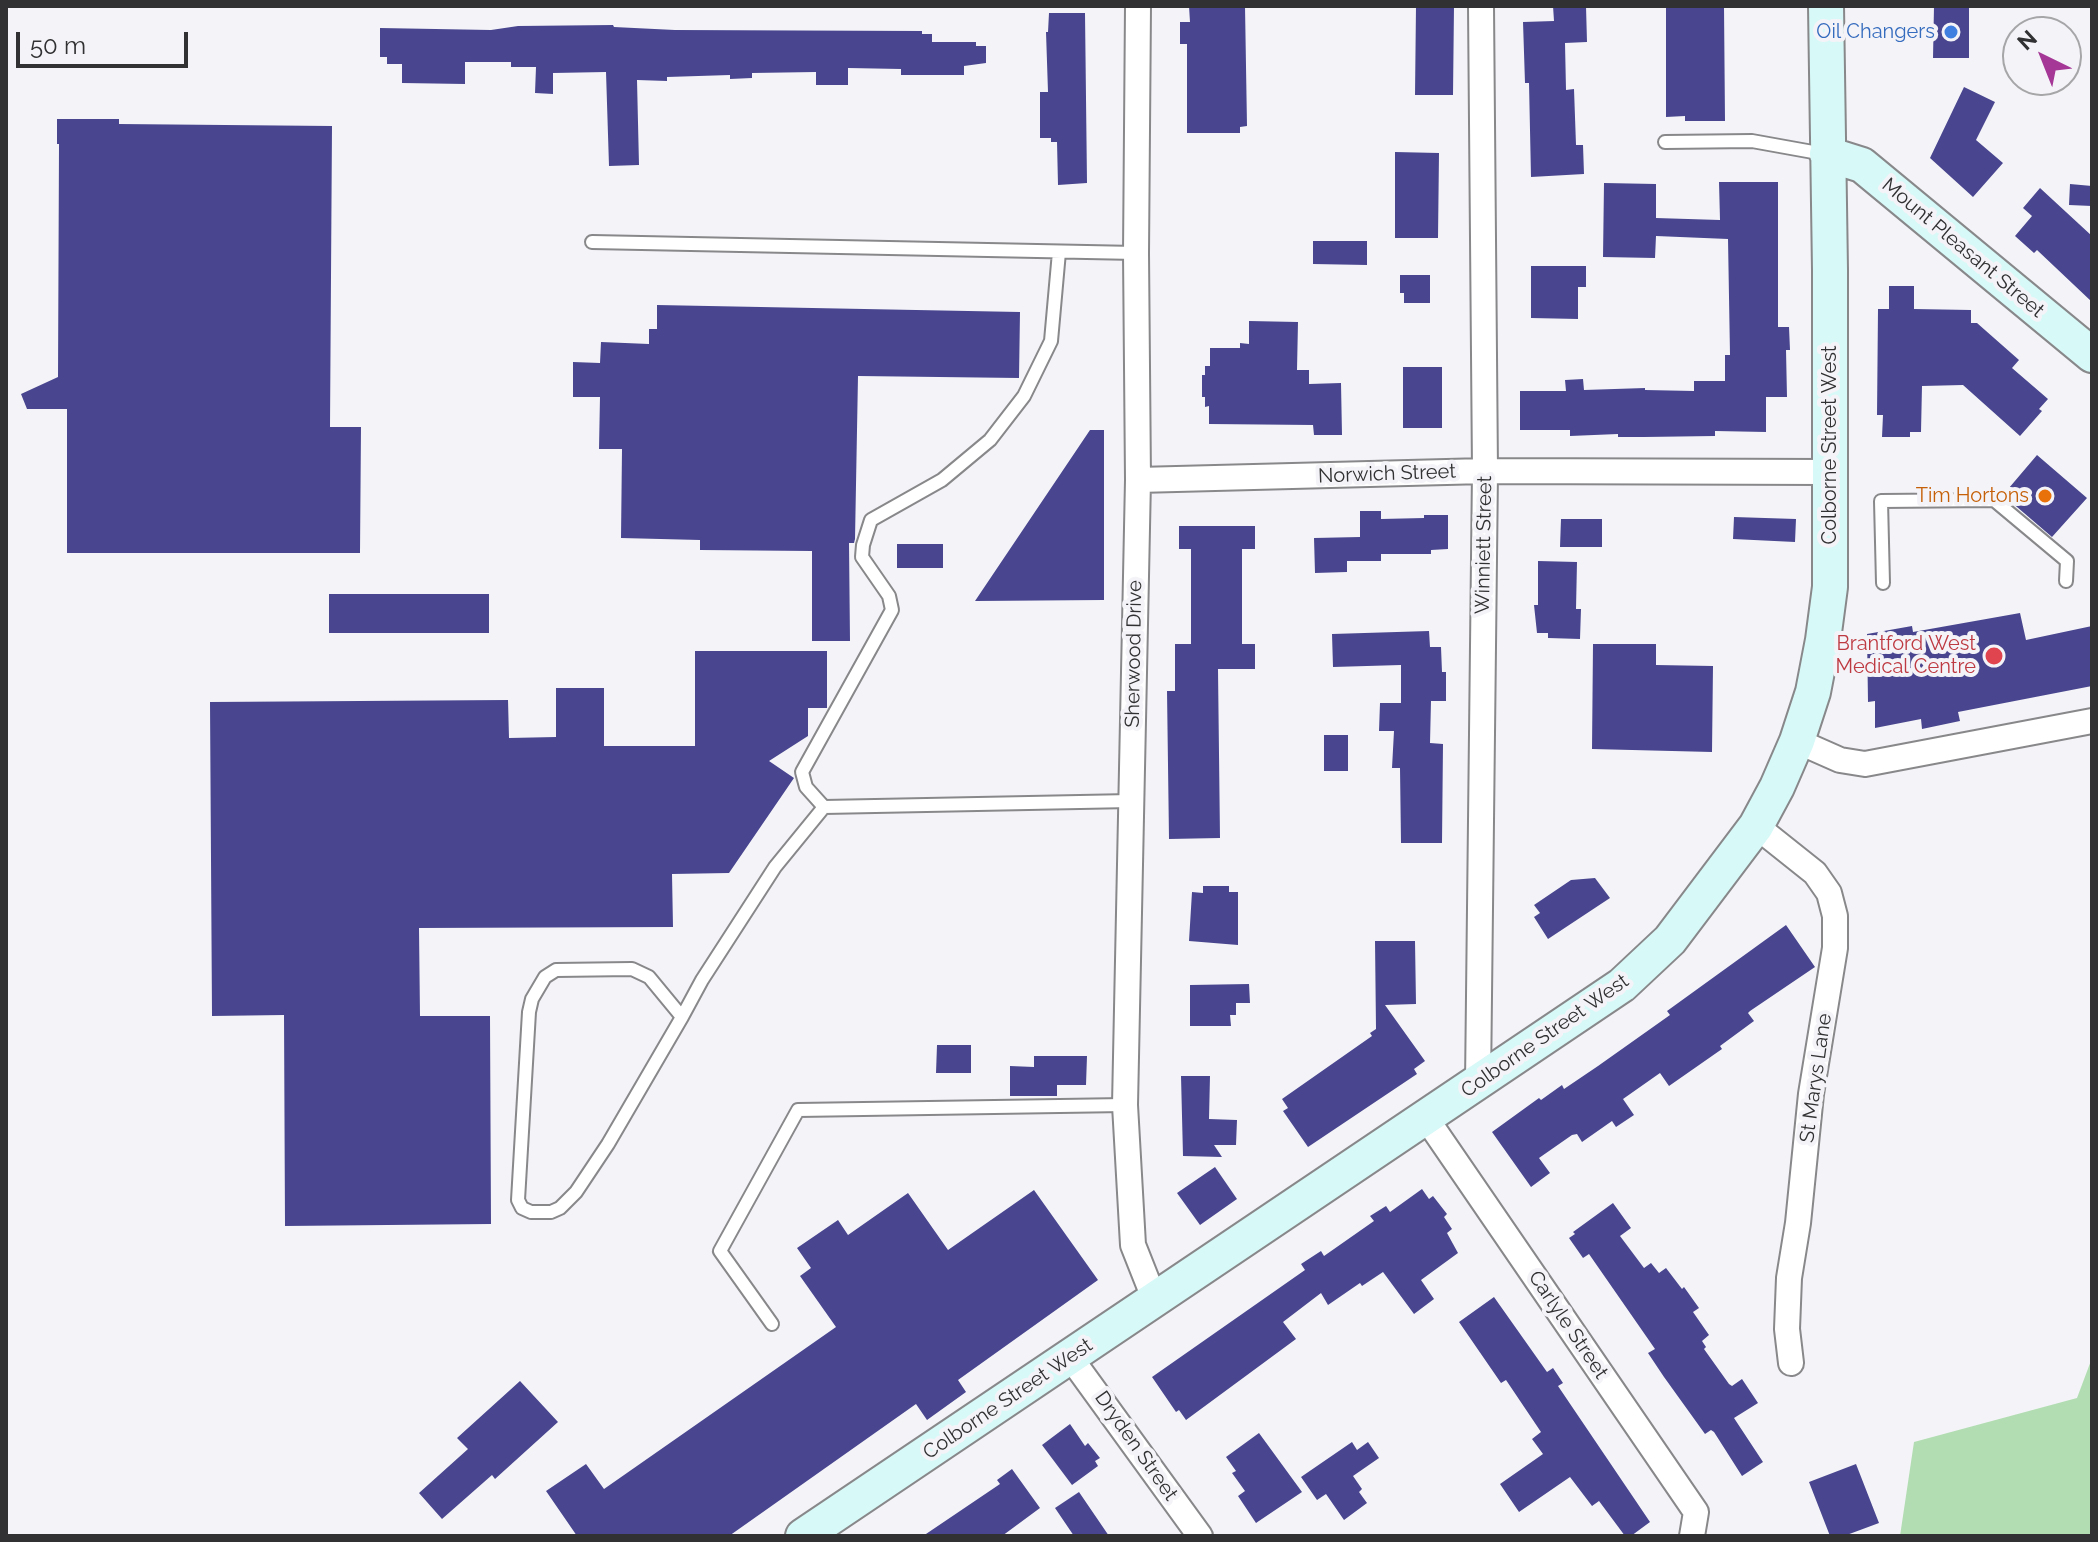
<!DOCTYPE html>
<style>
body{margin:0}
#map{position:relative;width:2098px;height:1542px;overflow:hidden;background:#f4f4f8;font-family:Raleway,sans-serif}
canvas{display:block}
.frame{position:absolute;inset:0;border:8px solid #313133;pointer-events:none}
.north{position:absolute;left:2002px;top:16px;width:80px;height:80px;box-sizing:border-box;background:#f4f4f8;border:2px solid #a6a6a9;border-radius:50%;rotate:317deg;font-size:22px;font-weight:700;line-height:32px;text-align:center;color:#313133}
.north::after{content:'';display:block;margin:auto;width:28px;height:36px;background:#a53897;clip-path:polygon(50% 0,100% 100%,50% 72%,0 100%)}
.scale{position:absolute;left:16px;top:32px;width:172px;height:36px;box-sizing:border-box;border:4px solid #313133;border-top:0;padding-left:10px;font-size:24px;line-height:28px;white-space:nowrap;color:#313133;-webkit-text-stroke:6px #f4f4f8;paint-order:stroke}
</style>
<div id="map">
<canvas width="2098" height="1542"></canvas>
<div class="frame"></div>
<div class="north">N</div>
<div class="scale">50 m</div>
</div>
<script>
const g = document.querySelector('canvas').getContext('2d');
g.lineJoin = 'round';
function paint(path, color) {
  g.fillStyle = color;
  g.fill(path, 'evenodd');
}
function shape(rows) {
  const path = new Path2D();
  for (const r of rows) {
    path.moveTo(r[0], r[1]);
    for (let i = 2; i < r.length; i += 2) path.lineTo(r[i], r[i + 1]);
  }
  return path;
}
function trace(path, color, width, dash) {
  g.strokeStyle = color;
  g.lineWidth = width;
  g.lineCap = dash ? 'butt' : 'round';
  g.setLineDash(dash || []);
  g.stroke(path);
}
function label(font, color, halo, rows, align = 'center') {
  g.font = font + ' Raleway,sans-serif';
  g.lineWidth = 8;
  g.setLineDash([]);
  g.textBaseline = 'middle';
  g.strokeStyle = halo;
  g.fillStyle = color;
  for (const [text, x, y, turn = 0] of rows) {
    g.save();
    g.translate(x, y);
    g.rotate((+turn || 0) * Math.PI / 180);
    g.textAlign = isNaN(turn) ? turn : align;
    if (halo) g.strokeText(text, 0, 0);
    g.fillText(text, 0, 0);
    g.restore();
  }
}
paint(shape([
 [2092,1358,2092,1536,1900,1536,1914,1442,2077,1398]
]), '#b2ddb2');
paint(shape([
 [1189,6,1245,6,1247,126,1240,127,1240,133,1187,133,1187,44,1180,44,1180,22,1190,22],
 [1416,6,1454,6,1453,95,1415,95],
 [1553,6,1586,6,1587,42,1565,43,1566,90,1574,89,1576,145,1583,145,1584,174,1531,177,1529,83,1525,83,1523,22,1554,21],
 [1666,6,1724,6,1725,121,1685,121,1685,116,1666,117],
 [1934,6,1969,6,1969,58,1933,58],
 [1049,13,1085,13,1087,183,1058,185,1057,142,1051,142,1051,138,1040,138,1040,92,1048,92,1046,32,1048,32],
 [613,25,614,27,675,30,922,31,922,34,932,34,932,42,976,42,976,46,986,46,986,63,964,66,964,75,901,75,901,69,848,68,848,85,816,85,816,72,752,73,752,78,730,79,730,75,667,77,667,81,637,80,639,165,609,166,606,72,553,73,553,94,535,93,536,67,511,67,511,62,465,62,465,84,402,83,402,64,387,64,387,57,380,57,380,28,491,30,518,26],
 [1964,87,1995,102,1976,140,2003,163,1973,197,1930,158],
 [57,119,119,119,119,124,332,126,330,427,361,427,360,553,67,553,67,409,27,409,21,394,58,377,59,144,57,144],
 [1395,152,1439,153,1438,238,1395,238],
 [1719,182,1778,182,1778,327,1789,327,1790,350,1786,350,1787,397,1766,397,1766,432,1715,431,1715,436,1644,437,1618,437,1618,434,1570,436,1570,430,1520,430,1520,391,1566,391,1565,380,1583,379,1584,390,1645,388,1645,390,1694,391,1694,381,1725,381,1725,355,1730,355,1728,239,1656,236,1655,258,1603,257,1604,183,1656,184,1656,218,1720,220],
 [2070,184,2092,186,2092,206,2069,205],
 [2040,188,2092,236,2092,302,2037,250,2034,253,2015,236,2032,216,2023,208],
 [1313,241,1367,241,1367,265,1313,264],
 [1531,266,1586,266,1586,287,1578,287,1578,319,1531,318],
 [1400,275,1430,275,1430,303,1404,303,1404,293,1400,293],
 [1889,286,1914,286,1914,309,1971,310,1971,323,1977,323,2019,360,2012,368,2048,399,2039,409,2042,411,2020,436,1963,385,1922,386,1921,432,1910,432,1910,437,1882,437,1883,415,1877,415,1878,309,1889,309],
 [657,305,1020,312,1019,378,858,376,855,539,854,543,849,543,850,641,812,641,812,551,700,550,700,540,621,538,622,449,599,449,600,397,573,397,573,362,600,363,601,342,649,344,649,329,657,329],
 [1249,321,1298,322,1297,370,1309,370,1309,384,1341,383,1342,435,1314,435,1313,425,1209,424,1209,406,1205,407,1205,397,1202,397,1202,375,1205,375,1205,366,1210,366,1210,348,1240,348,1240,343,1249,344],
 [1403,367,1442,367,1442,428,1403,428],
 [1090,430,1104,430,1104,600,975,601],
 [2037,455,2087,498,2052,537,2003,495],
 [1360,511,1381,511,1381,519,1424,518,1424,515,1448,515,1448,549,1431,550,1431,554,1381,554,1381,561,1347,561,1347,572,1315,573,1314,538,1360,537],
 [1734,517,1796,519,1795,542,1733,539],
 [1561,519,1602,519,1602,547,1560,547],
 [1179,526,1255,526,1255,549,1242,549,1242,644,1255,644,1255,669,1218,669,1220,838,1169,839,1167,691,1175,691,1175,644,1191,644,1191,549,1179,549],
 [897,544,943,544,943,568,897,568],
 [1538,561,1577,562,1576,609,1581,609,1580,639,1548,638,1548,633,1537,633,1534,605,1538,605],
 [329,594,489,594,489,633,329,633],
 [2020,613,2026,640,2092,626,2092,686,1958,712,1960,721,1922,729,1921,719,1875,728,1875,701,1868,702,1867,634,1912,626,1913,632],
 [1429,631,1430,647,1441,647,1442,672,1446,672,1446,701,1431,701,1430,743,1443,744,1442,843,1401,843,1400,768,1392,768,1394,731,1379,731,1380,703,1401,703,1401,665,1333,667,1332,634],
 [1593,644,1656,644,1656,665,1713,666,1712,752,1592,749],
 [695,651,827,651,827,708,808,708,808,736,769,761,794,778,729,873,672,874,673,927,419,928,420,1016,490,1016,491,1224,285,1226,284,1015,212,1016,210,702,508,700,509,738,556,737,556,688,604,688,604,746,695,746],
 [1324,735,1348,735,1348,771,1324,771],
 [1595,878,1610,898,1548,939,1534,917,1540,913,1534,905,1571,880],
 [1203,886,1229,886,1229,892,1238,892,1238,945,1189,941,1192,892,1203,893],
 [1786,925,1815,967,1750,1011,1748,1013,1754,1021,1720,1046,1722,1049,1669,1086,1660,1073,1623,1099,1634,1115,1616,1127,1612,1121,1582,1142,1577,1134,1572,1135,1539,1158,1550,1173,1531,1187,1492,1132,1539,1098,1541,1100,1562,1085,1564,1089,1598,1066,1670,1015,1667,1011],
 [1375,941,1415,941,1416,1004,1385,1005,1425,1061,1414,1069,1417,1074,1308,1147,1283,1111,1288,1108,1282,1099,1372,1036,1370,1033,1376,1029],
 [1249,984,1250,1003,1236,1003,1236,1015,1230,1015,1231,1026,1190,1026,1190,985],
 [937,1045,971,1045,971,1073,936,1073],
 [1034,1056,1087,1056,1086,1085,1057,1085,1057,1096,1010,1096,1010,1066,1034,1067],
 [1181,1076,1210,1076,1209,1119,1237,1120,1236,1145,1214,1145,1222,1157,1183,1156],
 [1215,1167,1237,1199,1200,1225,1177,1193],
 [1422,1189,1429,1199,1433,1196,1447,1214,1444,1217,1452,1229,1447,1233,1458,1253,1421,1280,1434,1299,1414,1314,1383,1272,1362,1286,1360,1283,1328,1305,1321,1293,1283,1322,1296,1339,1186,1420,1179,1410,1176,1412,1152,1377,1305,1270,1301,1264,1321,1251,1324,1256,1374,1221,1370,1216,1386,1206,1390,1212],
 [1034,1190,1098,1280,958,1380,966,1392,927,1420,916,1404,729,1536,577,1536,546,1491,586,1464,604,1489,836,1327,800,1276,811,1268,797,1248,838,1220,848,1235,908,1193,948,1250],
 [1613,1203,1631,1228,1620,1236,1644,1268,1651,1263,1659,1273,1666,1268,1682,1289,1684,1287,1699,1308,1693,1312,1709,1335,1702,1341,1706,1347,1704,1349,1729,1384,1732,1386,1742,1379,1758,1403,1734,1418,1763,1462,1742,1476,1714,1432,1711,1430,1705,1434,1664,1377,1648,1353,1655,1349,1589,1254,1583,1258,1569,1238,1575,1234,1573,1232],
 [1494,1297,1547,1372,1553,1368,1563,1383,1558,1386,1650,1522,1631,1536,1625,1536,1599,1501,1592,1506,1570,1477,1519,1512,1500,1484,1543,1454,1532,1439,1541,1432,1506,1380,1501,1383,1459,1322],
 [520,1381,558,1422,495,1479,492,1475,442,1519,419,1493,468,1449,457,1438],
 [1070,1424,1085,1446,1088,1443,1100,1458,1095,1461,1098,1466,1072,1485,1042,1445],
 [1259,1433,1302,1492,1256,1523,1238,1496,1245,1491,1232,1473,1236,1471,1226,1457],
 [1352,1442,1357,1450,1368,1442,1379,1458,1353,1476,1362,1489,1359,1492,1367,1503,1344,1520,1326,1494,1317,1500,1301,1477],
 [1856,1464,1879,1523,1844,1536,1830,1536,1809,1482],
 [1012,1469,1040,1508,1002,1536,923,1536,1000,1484,997,1480],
 [1079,1492,1109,1536,1074,1536,1055,1508]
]), '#49468f');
const lane = shape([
 [1665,142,1752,141,1824,154],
 [592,242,1136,253],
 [1883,583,1881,501,1994,500,2067,561,2066,581],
 [824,807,806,787,802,772,892,610,889,596,862,557,863,545,871,520,942,480,990,440,1024,396,1051,341,1059,252],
 [682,1017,649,977,632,969,556,970,545,977,532,999,529,1012,518,1200,522,1208,531,1212,551,1212,560,1208,576,1192,608,1144,682,1017,702,980,775,867,824,807,1131,801],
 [772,1324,720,1251,798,1110,1125,1105]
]);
const street = shape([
 [1138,6,1136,253,1138,480,1125,1105,1133,1245,1154,1298],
 [1138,480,1485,471,1829,472],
 [1797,741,1840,760,1865,764,2092,721],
 [1756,826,1815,873,1829,893,1835,916,1835,948,1811,1094,1798,1223,1789,1278,1787,1329,1791,1363],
 [1478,1083,1485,471,1481,6],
 [1426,1118,1696,1512,1692,1536],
 [1070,1357,1200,1536]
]);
const secondary = shape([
 [1827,154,1862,165,2092,355],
 [803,1536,1622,985,1670,940,1756,826,1777,787,1797,741,1813,692,1823,640,1830,587,1830,270,1826,6]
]);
trace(lane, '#88888b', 16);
trace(street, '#88888b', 28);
trace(secondary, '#88888b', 38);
trace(lane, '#fff', 12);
trace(street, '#fff', 24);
trace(secondary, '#d7f9f7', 34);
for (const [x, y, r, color] of [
 [1951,32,8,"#3f7fe0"],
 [2045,496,8,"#e8710a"],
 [1994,656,10,"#e0444e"]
]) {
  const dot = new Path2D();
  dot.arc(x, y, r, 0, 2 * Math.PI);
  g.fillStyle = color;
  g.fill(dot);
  trace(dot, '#f4f4f8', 3);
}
label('20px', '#366cbe', '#f4f4f8', [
 ["Oil Changers",1935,32]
], 'right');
label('20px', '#313133', '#f4f4f8', [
 ["Mount Pleasant Street",1963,248,40],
 ["Colborne Street West",1830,445,-90],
 ["Norwich Street",1387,474,-2],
 ["Winniett Street",1484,545,-89],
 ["Sherwood Drive",1134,654,-89],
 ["Colborne Street West",1545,1036,-35],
 ["St Marys Lane",1816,1078,-82],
 ["Carlyle Street",1568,1325,56],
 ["Colborne Street West",1008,1399,-34],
 ["Dryden Street",1136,1446,55]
]);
label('20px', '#c56008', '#f4f4f8', [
 ["Tim Hortons",2029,496]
], 'right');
label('20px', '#be3a42', '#f4f4f8', [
 ["Brantford West",1976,644],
 ["Medical Centre",1976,667]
], 'right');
</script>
